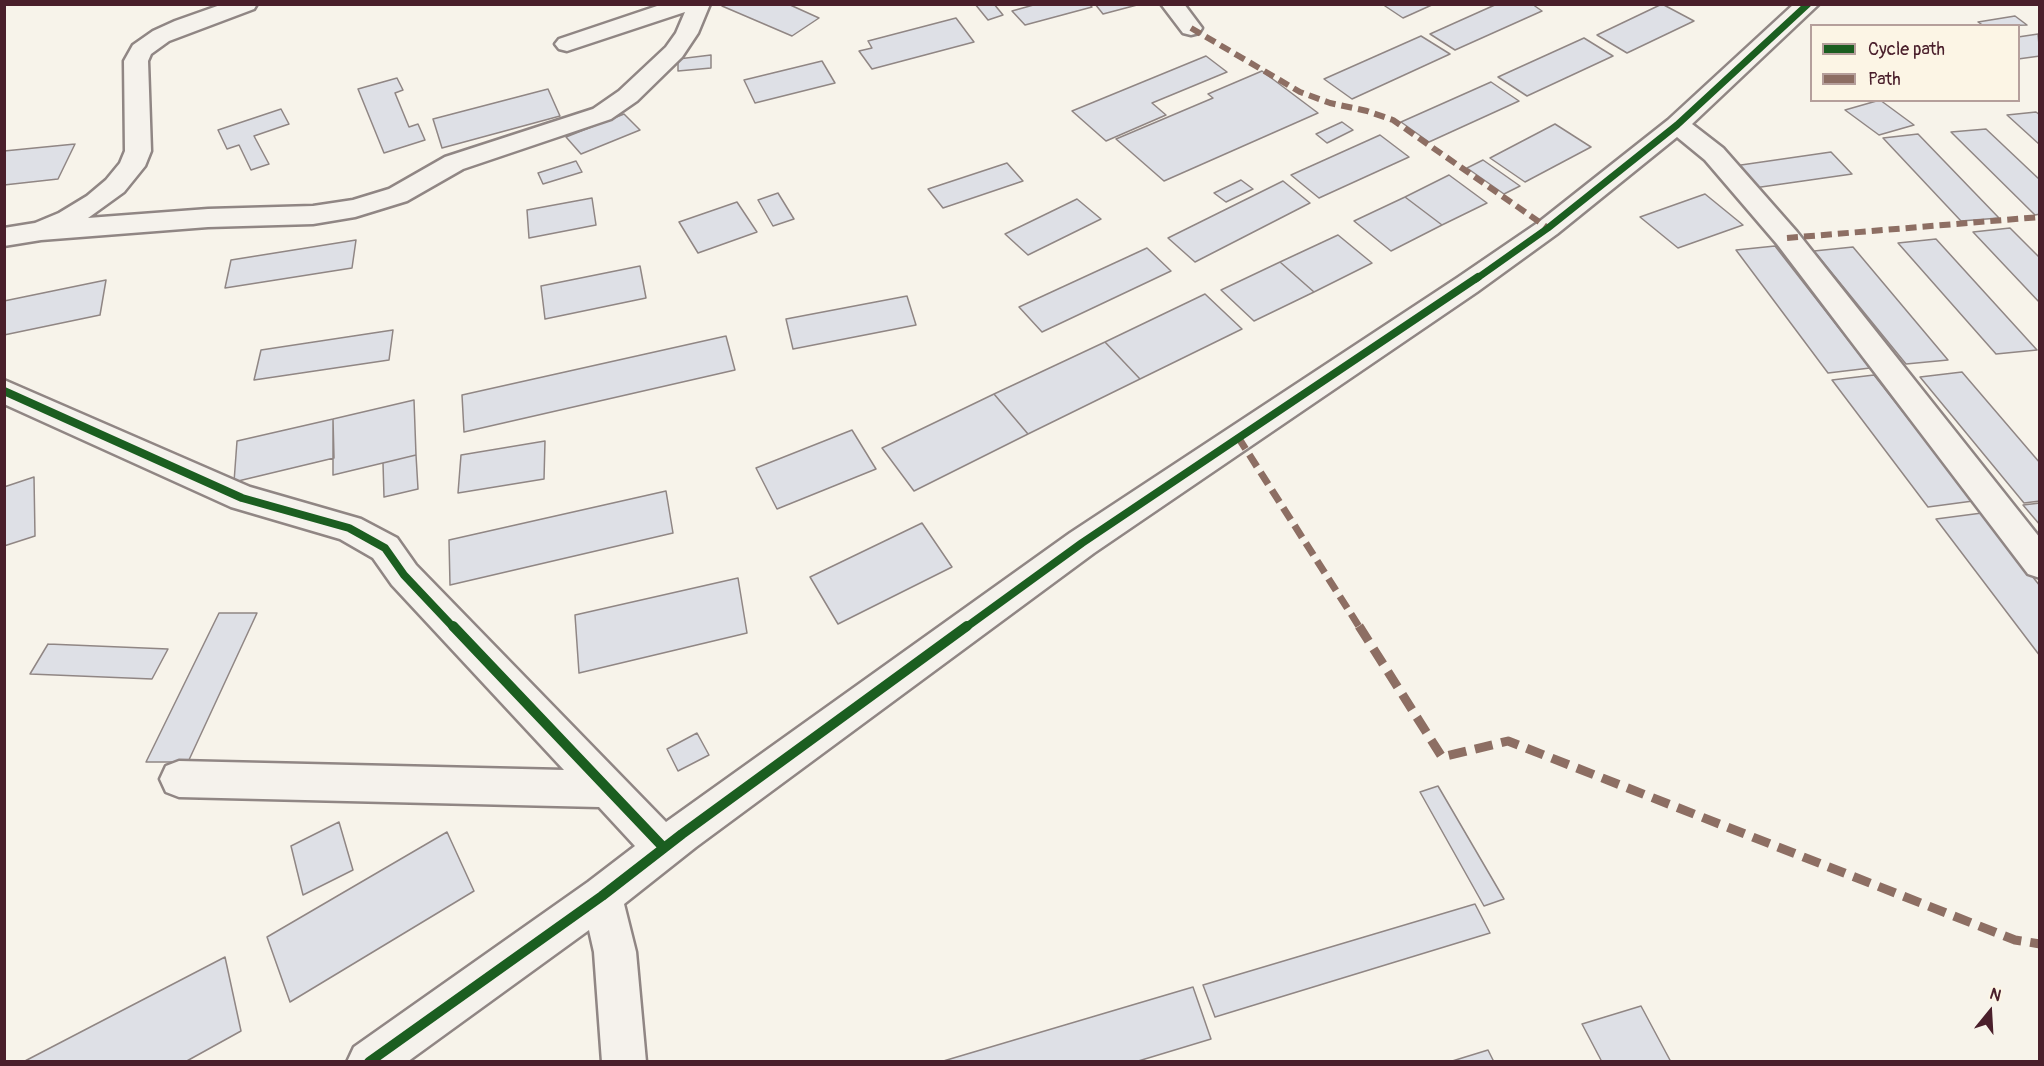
<!DOCTYPE html>
<style>
body{margin:0}
#map{position:relative;width:2044px;height:1066px;overflow:hidden;background:#f7f3ea;font-family:Pangolin,sans-serif}
canvas{display:block}
.frame{position:absolute;inset:0;border:6px solid #4a1f2b;pointer-events:none}
.legend{position:absolute;left:1810px;top:24px;width:210px;height:78px;box-sizing:border-box;background:#fcf5e5;border:2px solid #b59f9b;margin:0;padding:8px 10px;list-style:none;font-size:18px;color:#4a1f2b}
.legend li{display:flex;align-items:center;gap:12px;height:30px}
.legend b{width:30px;border:2px solid #b59f9b}
.north{position:absolute;left:1960px;top:982px;width:60px;height:60px;-webkit-text-stroke:4px #fcf5e5;paint-order:stroke;rotate:18deg;font-size:16px;font-weight:700;line-height:24px;text-align:center;color:#4a1f2b}
.north::after{content:'';display:block;margin:auto;width:21px;height:27px;background:#4a1f2b;clip-path:polygon(50% 0,100% 100%,50% 72%,0 100%)}
</style>
<div id="map">
<canvas width="2044" height="1066"></canvas>
<div class="frame"></div>
<ul class="legend">
<li><b style="height:8px;background:#1b5e20"></b>Cycle path</li>
<li><b style="height:8px;background:#8d6e63"></b>Path</li>
</ul>
<div class="north">N</div>
</div>
<script>
const g = document.querySelector('canvas').getContext('2d');
g.lineJoin = 'round';
function paint(path, color) {
  g.fillStyle = color;
  g.fill(path, 'evenodd');
}
function shape(rows) {
  const path = new Path2D();
  for (const r of rows) {
    path.moveTo(r[0], r[1]);
    for (let i = 2; i < r.length; i += 2) path.lineTo(r[i], r[i + 1]);
  }
  return path;
}
function trace(path, color, width, dash) {
  g.strokeStyle = color;
  g.lineWidth = width;
  g.lineCap = dash ? 'butt' : 'round';
  g.setLineDash(dash || []);
  g.stroke(path);
}
const building = shape([
 [724,4,788,4,819,18,792,36,722,6,724,4],
 [975,4,994,4,1003,15,988,20,975,4],
 [1037,4,1089,4,1092,7,1025,25,1012,11,1037,4],
 [1095,4,1136,4,1137,5,1103,14,1095,4],
 [1382,4,1434,4,1403,18,1382,4],
 [1497,4,1532,4,1542,11,1455,50,1430,34,1497,4],
 [1662,4,1694,21,1627,53,1597,35,1662,4],
 [2015,16,2027,25,1984,26,1978,22,2015,16],
 [956,18,974,42,872,69,859,51,872,48,868,41,956,18],
 [2038,34,2040,56,2018,59,2018,37,2038,34],
 [1421,36,1450,54,1352,99,1324,79,1421,36],
 [1584,38,1613,56,1527,96,1498,77,1584,38],
 [711,55,711,68,678,71,678,59,711,55],
 [1206,56,1227,72,1152,103,1166,115,1106,141,1072,111,1206,56],
 [822,61,835,83,755,103,744,80,822,61],
 [1262,71,1318,113,1164,181,1116,139,1213,98,1208,94,1262,71],
 [397,78,403,90,395,93,409,127,418,124,425,140,384,153,358,89,397,78],
 [1491,82,1519,101,1429,142,1401,122,1491,82],
 [548,89,560,116,442,148,433,119,548,89],
 [1880,100,1914,125,1879,135,1845,110,1880,100],
 [281,109,289,124,254,136,269,164,251,170,239,145,227,149,218,130,281,109],
 [2036,112,2040,115,2040,145,2007,115,2036,112],
 [624,114,640,130,581,154,566,137,624,114],
 [1342,122,1353,130,1327,143,1316,134,1342,122],
 [1555,124,1591,147,1525,182,1490,158,1555,124],
 [1986,129,2040,180,2040,214,2035,215,1951,132,1986,129],
 [1918,134,1999,218,1961,221,1883,138,1918,134],
 [1380,135,1409,157,1319,198,1291,175,1380,135],
 [75,144,58,179,4,185,4,151,75,144],
 [1831,152,1852,174,1754,188,1734,166,1831,152],
 [1483,160,1520,186,1504,194,1467,168,1483,160],
 [576,161,582,172,543,184,538,173,576,161],
 [1007,163,1023,181,943,208,928,189,1007,163],
 [1449,175,1487,203,1442,225,1405,197,1449,175],
 [1241,180,1253,189,1226,202,1214,193,1241,180],
 [1283,181,1310,203,1195,262,1168,238,1283,181],
 [778,193,794,219,773,226,758,200,778,193],
 [1705,194,1743,225,1678,248,1640,217,1705,194],
 [1405,197,1442,225,1391,251,1354,221,1405,197],
 [592,198,596,225,529,238,527,210,592,198],
 [1077,199,1101,219,1028,255,1005,234,1077,199],
 [737,202,757,232,698,253,679,222,737,202],
 [2010,228,2040,258,2040,303,1973,232,2010,228],
 [1338,235,1372,263,1314,292,1280,262,1338,235],
 [1936,239,2037,350,1996,354,1898,243,1936,239],
 [356,240,352,268,225,288,231,260,356,240],
 [1775,246,1870,368,1828,373,1736,250,1775,246],
 [1853,247,1948,360,1906,364,1814,251,1853,247],
 [1147,248,1171,271,1042,332,1019,307,1147,248],
 [1280,262,1314,292,1254,321,1221,290,1280,262],
 [640,266,646,298,545,319,541,286,640,266],
 [106,280,100,315,4,335,4,301,106,280],
 [1205,294,1242,329,1140,379,1105,342,1205,294],
 [907,296,916,325,793,349,786,319,907,296],
 [393,330,389,360,254,380,261,350,393,330],
 [726,336,735,370,464,432,462,395,726,336],
 [1105,342,1140,379,1028,434,994,394,1105,342],
 [1962,372,2040,463,2040,501,2024,503,1920,377,1962,372],
 [1874,375,1973,501,1928,507,1832,380,1874,375],
 [994,394,1028,434,914,491,882,448,994,394],
 [414,400,416,455,333,475,333,419,414,400],
 [333,419,334,458,234,482,237,441,333,419],
 [852,430,876,469,777,509,756,468,852,430],
 [545,441,544,479,458,493,461,455,545,441],
 [416,455,418,489,384,497,383,463,416,455],
 [34,477,35,536,4,546,4,487,34,477],
 [666,491,673,533,450,585,449,540,666,491],
 [2040,503,2040,525,2023,505,2040,503],
 [1982,513,2040,586,2040,656,1936,519,1982,513],
 [922,523,952,567,838,624,810,577,922,523],
 [738,578,747,633,579,673,575,615,738,578],
 [219,613,257,613,188,762,146,762,219,613],
 [48,644,168,649,152,679,30,674,48,644],
 [697,733,709,755,678,771,667,749,697,733],
 [1438,786,1504,899,1484,906,1420,792,1438,786],
 [339,822,353,870,303,895,291,846,339,822],
 [447,832,474,891,290,1002,267,937,447,832],
 [1475,904,1490,933,1215,1017,1203,985,1475,904],
 [225,957,241,1031,185,1062,23,1062,225,957],
 [1193,987,1211,1039,1135,1062,940,1062,1193,987],
 [1641,1006,1671,1062,1602,1062,1582,1024,1641,1006],
 [1488,1050,1494,1062,1449,1062,1488,1050]
]);
paint(building, '#dee0e6');
trace(building, '#908684', 1.5);
const minor = shape([
 [223,4,257,4,254,9,169,41,151,54,148,61,151,151,145,166,124,192,88,218,208,209,313,206,353,200,389,189,445,157,593,109,619,91,666,47,676,33,685,12,567,51,559,49,555,44,559,39,663,4,710,4,698,33,682,57,637,101,611,119,463,169,407,201,355,217,313,224,208,227,41,240,4,246,4,228,35,223,59,213,87,196,106,180,120,163,125,151,124,61,133,45,153,31,175,21,223,4],
 [1161,4,1184,4,1202,28,1199,33,1191,35,1183,33,1161,4],
 [1794,4,1819,4,1692,124,1723,148,1797,232,2040,538,2040,578,2028,574,1777,244,1705,160,1677,137,1557,234,1477,292,1094,553,696,847,624,904,636,952,646,1062,602,1062,594,952,589,930,407,1062,347,1062,354,1047,588,882,635,846,599,807,179,797,166,792,160,779,166,766,179,761,564,770,392,585,373,558,340,539,231,507,4,404,4,380,250,487,361,519,397,538,416,565,666,822,1070,533,1457,278,1539,222,1668,120,1794,4]
]);
trace(minor, '#908684', 5);
paint(minor, '#f5f2ec');
trace(shape([
 [1191,28,1300,92,1330,103,1367,111,1393,120,1548,228],
 [1787,238,2040,217]
]), '#8d6e63', 6, [11, 6]);
trace(shape([
 [1238,437,1360,628]
]), '#8d6e63', 7, [14, 7]);
trace(shape([
 [1359,626,1442,757,1508,741,2015,940,2040,944]
]), '#8d6e63', 9, [18, 9]);
trace(shape([
 [1476,279,1548,228,1677,125,1808,4]
]), '#1b5e20', 7);
trace(shape([
 [4,391,242,498,349,528,385,548,404,575,454,628],
 [965,628,1082,543,1478,277]
]), '#1b5e20', 8);
trace(shape([
 [453,626,664,848],
 [369,1062,602,896,682,834,967,626]
]), '#1b5e20', 10);
</script>
